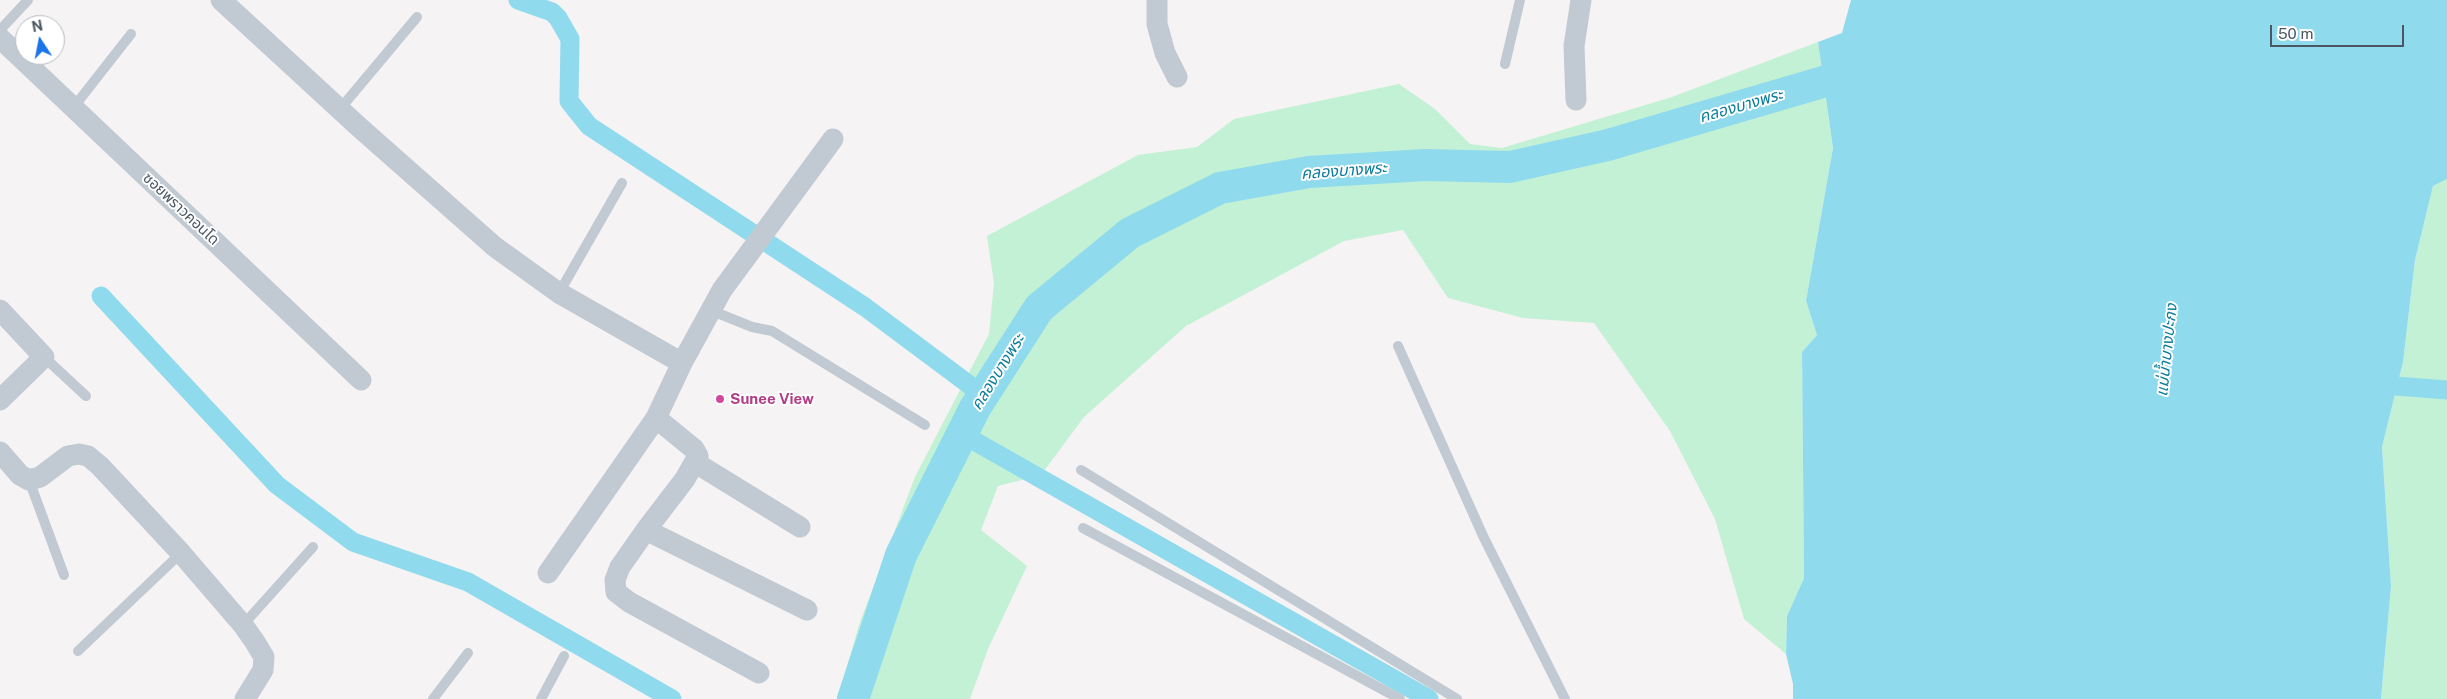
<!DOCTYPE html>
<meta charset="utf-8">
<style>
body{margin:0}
#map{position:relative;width:2447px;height:699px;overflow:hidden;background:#f5f3f3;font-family:"Public Sans",sans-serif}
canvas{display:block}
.north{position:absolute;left:15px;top:15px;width:50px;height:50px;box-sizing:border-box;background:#fff;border:1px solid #b7bbc0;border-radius:50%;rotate:349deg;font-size:14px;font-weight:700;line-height:20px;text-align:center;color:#4a5661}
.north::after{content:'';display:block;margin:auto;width:18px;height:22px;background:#1a73e8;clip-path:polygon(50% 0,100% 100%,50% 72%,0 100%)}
.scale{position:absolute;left:2270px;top:25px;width:134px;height:22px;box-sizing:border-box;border:2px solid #4a5661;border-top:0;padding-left:6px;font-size:15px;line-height:18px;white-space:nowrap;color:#4a5661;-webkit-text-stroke:4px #fff;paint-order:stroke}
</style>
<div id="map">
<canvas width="2447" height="699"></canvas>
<div class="north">N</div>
<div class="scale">50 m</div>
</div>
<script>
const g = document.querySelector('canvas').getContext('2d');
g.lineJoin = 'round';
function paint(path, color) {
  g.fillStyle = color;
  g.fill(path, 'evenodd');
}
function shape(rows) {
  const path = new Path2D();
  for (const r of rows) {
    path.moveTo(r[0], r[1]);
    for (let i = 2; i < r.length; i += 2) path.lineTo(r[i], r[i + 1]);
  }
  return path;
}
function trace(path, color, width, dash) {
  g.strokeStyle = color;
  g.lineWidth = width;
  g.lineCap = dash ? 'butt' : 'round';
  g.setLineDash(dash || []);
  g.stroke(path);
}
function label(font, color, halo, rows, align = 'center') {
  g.font = font + ' "Public Sans","Noto Sans Thai",sans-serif';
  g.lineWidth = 4;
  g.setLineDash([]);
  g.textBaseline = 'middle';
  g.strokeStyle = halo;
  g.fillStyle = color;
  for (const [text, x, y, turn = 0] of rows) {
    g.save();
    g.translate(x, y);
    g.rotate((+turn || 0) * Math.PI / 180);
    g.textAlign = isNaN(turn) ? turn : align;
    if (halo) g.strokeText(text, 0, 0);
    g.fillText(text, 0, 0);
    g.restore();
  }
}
paint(shape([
 [1818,42,1833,148,1806,301,1817,335,1802,352,1804,578,1787,616,1786,654,1744,619,1715,519,1670,431,1594,323,1523,318,1448,298,1403,230,1344,241,1186,326,1084,417,1041,475,998,486,981,530,1027,566,988,649,970,699,837,699,860,622,915,477,989,334,994,283,987,236,1138,155,1197,147,1234,119,1399,84,1435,109,1470,144,1502,148,1672,97],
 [2447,179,2447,699,2381,699,2391,586,2382,447,2403,362,2415,260,2433,186]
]), '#c3f1d5');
paint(shape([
 [1851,0,2447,0,2447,179,2433,186,2415,260,2403,362,2382,447,2391,586,2381,699,1793,699,1793,684,1786,654,1787,616,1804,578,1802,352,1817,335,1806,301,1833,148,1818,42,1842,33]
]), '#90daee');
trace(shape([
 [518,0,552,12,558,18,570,39,569,101,589,126,865,307,983,395],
 [101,296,277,485,353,542,468,582,672,699],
 [2371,384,2447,390],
 [962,434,1429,699]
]), '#90daee', 19);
trace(shape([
 [853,699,901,555,975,408,1039,308,1130,233,1220,188,1309,172,1425,165,1510,167,1608,145,1867,69]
]), '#90daee', 32);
trace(shape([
 [0,30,28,0],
 [1505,64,1520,0],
 [73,108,131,34],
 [340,109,417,17],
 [559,293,622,183],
 [710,310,752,327,772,331,925,425],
 [1398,346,1484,538,1565,699],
 [44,357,86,396],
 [1081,470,1457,699],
 [29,480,64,575],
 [1083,528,1400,699],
 [243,625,313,547],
 [78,651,181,553],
 [433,699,468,653],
 [541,699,564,656]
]), '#c1cad2', 10);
trace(shape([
 [221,0,359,127,495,247,559,293,682,363],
 [1157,0,1157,24,1165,53,1177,77],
 [0,38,361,380],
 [1576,100,1574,46,1581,0],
 [0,310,44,357,0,400],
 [656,418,694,449,698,456,685,479,646,530,620,567,615,580,616,592,629,602,759,673],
 [0,452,20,475,29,480,40,477,68,456,79,454,88,456,100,466,181,553,243,625,255,642,264,657,263,670,245,699],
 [696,463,800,527],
 [646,530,807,610],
 [548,573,656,418,682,363,722,290,833,139]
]), '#c1cad2', 21);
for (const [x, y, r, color] of [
 [720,399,5,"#d1479c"]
]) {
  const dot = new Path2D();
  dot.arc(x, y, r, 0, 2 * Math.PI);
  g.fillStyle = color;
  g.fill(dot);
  trace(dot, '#fff', 2);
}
label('15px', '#4a5661', '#fff', [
 ["ซอยพราวคอนโด",181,209,43]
]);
label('bold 15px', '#b23c85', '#fff', [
 ["Sunee View",730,399]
], 'left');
label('italic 16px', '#0c7c9b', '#fff', [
 ["คลองบางพระ",1741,106,-16],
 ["คลองบางพระ",1344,171,-4],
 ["แม่น้ำบางปะกง",2167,350,-84],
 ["คลองบางพระ",998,372,-58]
]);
</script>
